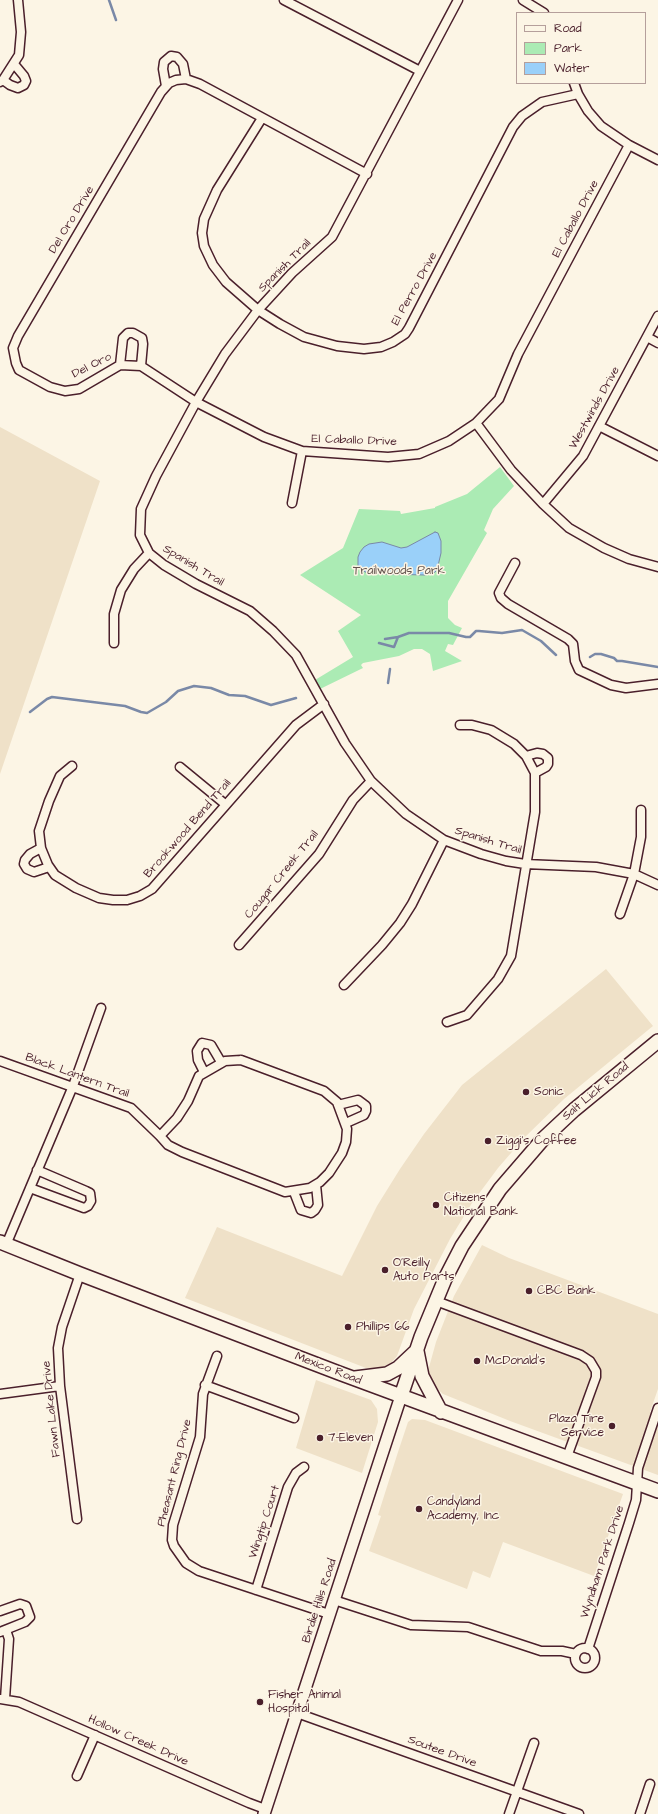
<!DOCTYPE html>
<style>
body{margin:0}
#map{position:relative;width:658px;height:1814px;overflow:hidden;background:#fcf5e5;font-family:"Architects Daughter",sans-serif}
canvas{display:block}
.legend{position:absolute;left:516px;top:12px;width:130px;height:72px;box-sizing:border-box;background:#fcf5e5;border:1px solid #b59f9b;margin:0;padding:5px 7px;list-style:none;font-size:12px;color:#4a1f2b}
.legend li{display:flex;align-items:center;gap:8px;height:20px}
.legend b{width:20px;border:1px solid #b59f9b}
</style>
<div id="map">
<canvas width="658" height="1814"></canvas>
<ul class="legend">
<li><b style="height:5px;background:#fcf5e5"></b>Road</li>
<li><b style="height:11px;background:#abebb4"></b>Park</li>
<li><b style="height:11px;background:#9ad0f9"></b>Water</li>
</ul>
</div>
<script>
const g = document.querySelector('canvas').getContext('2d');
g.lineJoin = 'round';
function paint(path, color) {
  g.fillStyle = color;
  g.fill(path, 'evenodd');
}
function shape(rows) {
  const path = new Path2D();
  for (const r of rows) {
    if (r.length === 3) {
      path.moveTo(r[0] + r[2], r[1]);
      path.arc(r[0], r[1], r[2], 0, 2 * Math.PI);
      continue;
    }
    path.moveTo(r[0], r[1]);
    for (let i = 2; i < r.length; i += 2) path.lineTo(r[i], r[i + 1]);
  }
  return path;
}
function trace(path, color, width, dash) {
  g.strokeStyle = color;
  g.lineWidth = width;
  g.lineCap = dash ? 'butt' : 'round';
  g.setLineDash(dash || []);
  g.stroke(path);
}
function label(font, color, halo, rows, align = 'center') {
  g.font = font + ' "Architects Daughter",sans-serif';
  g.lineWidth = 3;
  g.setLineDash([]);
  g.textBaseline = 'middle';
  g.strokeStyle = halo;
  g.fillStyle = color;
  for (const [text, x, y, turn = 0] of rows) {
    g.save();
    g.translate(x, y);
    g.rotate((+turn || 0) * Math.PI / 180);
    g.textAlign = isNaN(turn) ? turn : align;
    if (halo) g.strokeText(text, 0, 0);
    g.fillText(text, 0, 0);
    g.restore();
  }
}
paint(shape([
 [0,427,100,481,0,774],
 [606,969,653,1026,564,1099,524,1138,498,1168,472,1203,450,1239,414,1309,397,1356,391,1363,381,1368,366,1368,185,1298,217,1227,342,1276,377,1206,400,1169,424,1134,462,1085],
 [482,1245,509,1258,658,1314,658,1389,650,1412,658,1415,658,1475,510,1421,443,1394,433,1385,428,1371,436,1342,454,1296],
 [316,1380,371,1400,377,1409,378,1422,362,1473,296,1448],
 [412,1419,425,1420,623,1494,594,1576,503,1542,490,1578,473,1571,467,1589,369,1551,381,1516,378,1515,398,1452,408,1422]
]), '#efe1c8');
paint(shape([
 [500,467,514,486,493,509,484,530,487,533,448,601,448,618,455,625,462,628,453,645,448,644,445,651,462,661,433,671,430,654,422,649,414,649,399,656,363,663,361,665,363,668,320,689,315,680,353,657,338,631,361,615,300,575,343,548,359,509,400,511,401,514,435,508,435,507,467,494]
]), '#abebb4');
const water = shape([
 [435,532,438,533,441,541,441,553,437,570,434,573,425,575,384,574,365,572,358,566,358,557,360,552,364,547,369,544,382,542,401,548,407,547,435,532]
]);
paint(water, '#9ad0f9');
trace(water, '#7a89a7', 1);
trace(shape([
 [109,0,116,20],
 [385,639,398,637],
 [379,643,394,647,398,637,409,633,449,633,466,637,470,637,476,631,479,631,502,633,522,630,541,641,556,655],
 [590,657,595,654,601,654,614,658,617,661,622,661,658,667],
 [388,683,390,669],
 [30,712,47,699,52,697,125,706,141,712,147,713,166,702,178,691,194,686,211,688,229,695,245,696,271,705,296,698]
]), '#7a89a7', 2.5);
const street = shape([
 [284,0,420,71],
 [458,0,332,237,292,273,258,310,225,354,196,402,156,476,141,509,140,535,149,553,164,565,196,584,250,611,273,631,296,655,345,743,371,781,406,814,444,840,481,854,506,861,525,864,596,867,634,874,658,885],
 [523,0,544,13],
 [3,80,10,85,18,88,24,85,26,81,24,76,14,64],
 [0,82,3,80,19,55,21,32,18,0],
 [574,83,578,94,588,111,601,126,629,145,658,160],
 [166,86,163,69,164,62,171,56,177,57,183,64,186,79],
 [262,118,217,190,204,219,202,233,204,246,213,265,226,282,258,310,280,324,304,337,337,346,364,349,381,347,393,342,405,334,409,328,513,127,522,116,542,102,578,94],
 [367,174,200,84,186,79,176,80,169,83,161,92,18,336,13,348,16,363,19,370,50,387,65,391,79,389,120,365,141,366,196,402,264,437,302,451,388,457,419,454,449,441,476,423,499,399,518,354,629,145],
 [647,337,658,343],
 [120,365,123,338,128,333,133,333,142,338,143,344,141,366],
 [476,423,511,470,543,504,569,528,604,548,629,559,658,567],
 [599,426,658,456],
 [292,503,302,451],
 [543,504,583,456,658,316],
 [515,563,499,593,501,598,508,604,568,639,573,644,575,661,579,670,611,685,626,688,658,684],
 [114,643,114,614,121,590,134,569,149,553],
 [526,756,537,753,543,754,548,758,548,764,546,767,535,773],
 [72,766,60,776,49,801,39,831,41,848,48,865,55,875,76,888,99,898,113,900,127,900,140,896,152,889,296,725,324,704],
 [180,767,225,804],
 [41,848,30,854,25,860,24,864,27,869,34,872,49,867],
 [620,914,634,874,641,837,641,810],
 [239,945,319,854,353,800,371,781],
 [344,985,382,945,400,923,412,904,444,840],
 [447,1022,467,1015,498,979,511,956,535,812,535,773,526,756,514,744,491,730,472,725,460,725],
 [241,1060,324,1091,337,1102,347,1129,346,1142,342,1153,329,1173,320,1182,310,1188,285,1192,182,1152,168,1145,160,1136,177,1118,188,1101,199,1076,225,1061,241,1060],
 [0,1061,131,1108,160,1136],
 [204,1072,198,1060,197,1051,202,1043,211,1045,221,1062],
 [338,1105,358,1100,366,1106,366,1111,364,1115,346,1123],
 [30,1188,84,1208,88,1206,91,1201,90,1193,86,1191,37,1170],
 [294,1192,301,1210,311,1213,315,1210,318,1205,316,1185],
 [6,1245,73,1086,101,1008],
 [436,1301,581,1355,590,1361,596,1371,596,1377,567,1457],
 [217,1356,203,1394,200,1437,173,1525,172,1540,174,1546,186,1563,199,1571,329,1614],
 [205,1385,294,1418],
 [0,1394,60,1386],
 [77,1519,60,1386,58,1348,62,1327,80,1274],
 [256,1590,288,1487,296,1473,304,1467],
 [334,1600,411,1625,468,1627,541,1651,562,1651,576,1654],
 [0,1611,20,1604,26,1606,30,1617,25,1622,0,1632],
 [585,1658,10],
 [588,1649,629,1523,636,1500,638,1468,658,1408],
 [0,1699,19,1702,249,1803,265,1809],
 [5,1699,9,1639,6,1630],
 [297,1713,579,1814],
 [77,1776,95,1735],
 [509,1814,534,1743],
 [640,1814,650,1784]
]);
const secondary = shape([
 [264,1814,401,1396]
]);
const primary = shape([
 [0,1242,80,1274,339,1373,658,1491],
 [417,1351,422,1376,441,1412],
 [355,1378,387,1374,398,1368,415,1352],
 [401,1396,421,1337,445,1279,462,1246,500,1189,544,1138,574,1110,658,1041]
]);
trace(street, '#4a1f2b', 11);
trace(secondary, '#4a1f2b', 14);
trace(primary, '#4a1f2b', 16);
trace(street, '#fcf5e5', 8);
trace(secondary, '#fcf5e5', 11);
trace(primary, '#fcf5e5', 13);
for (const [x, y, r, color] of [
 [526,1092,4,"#4a1f2b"],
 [488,1141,4,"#4a1f2b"],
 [436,1205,4,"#4a1f2b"],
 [385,1270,4,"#4a1f2b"],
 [529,1291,4,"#4a1f2b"],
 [348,1327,4,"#4a1f2b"],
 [477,1361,4,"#4a1f2b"],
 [612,1426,4,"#4a1f2b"],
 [320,1438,4,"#4a1f2b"],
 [419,1509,4,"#4a1f2b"],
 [260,1702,4,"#4a1f2b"]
]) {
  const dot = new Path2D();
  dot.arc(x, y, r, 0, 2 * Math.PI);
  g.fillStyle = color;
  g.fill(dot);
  trace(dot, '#fcf5e5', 1.5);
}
label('12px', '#4a1f2b', '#fcf5e5', [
 ["El Caballo Drive",576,219,-62],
 ["Del Oro Drive",72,220,-59],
 ["Spanish Trail",285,266,-45],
 ["El Perro Drive",415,289,-61],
 ["Del Oro",92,366,-27],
 ["Westwinds Drive",595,408,-61],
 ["El Caballo Drive",354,441,2],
 ["Spanish Trail",193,566,31],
 ["Brookwood Bend Trail",188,829,-49],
 ["Spanish Trail",488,841,17],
 ["Cougar Creek Trail",282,875,-51],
 ["Black Lantern Trail",77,1076,20],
 ["Salt Lick Road",596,1092,-40],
 ["Mexico Road",328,1369,21],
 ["Fawn Lake Drive",52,1409,-96],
 ["Pheasant Ring Drive",175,1473,-76],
 ["Wingtip Court",265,1522,-72],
 ["Wyndham Park Drive",603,1562,-72],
 ["Birdie Hills Road",320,1601,-72],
 ["Hollow Creek Drive",138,1741,24],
 ["Soutee Drive",442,1752,20]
]);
label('12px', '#62524d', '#fcf5e5', [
 ["Trailwoods Park",399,571]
]);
label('12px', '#4a1f2b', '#fcf5e5', [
 ["Sonic",534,1092],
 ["Ziggi's Coffee",496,1141],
 ["Citizens",444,1198],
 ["National Bank",444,1212],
 ["O'Reilly",393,1263],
 ["Auto Parts",393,1277],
 ["CBC Bank",537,1291],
 ["Phillips 66",356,1327],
 ["McDonald's",485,1361],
 ["Plaza Tire",604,1419,"right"],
 ["Service",604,1433,"right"],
 ["7-Eleven",328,1438],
 ["Candyland",427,1502],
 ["Academy, Inc",427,1516],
 ["Fisher Animal",268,1695],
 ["Hospital",268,1709]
], 'left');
</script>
